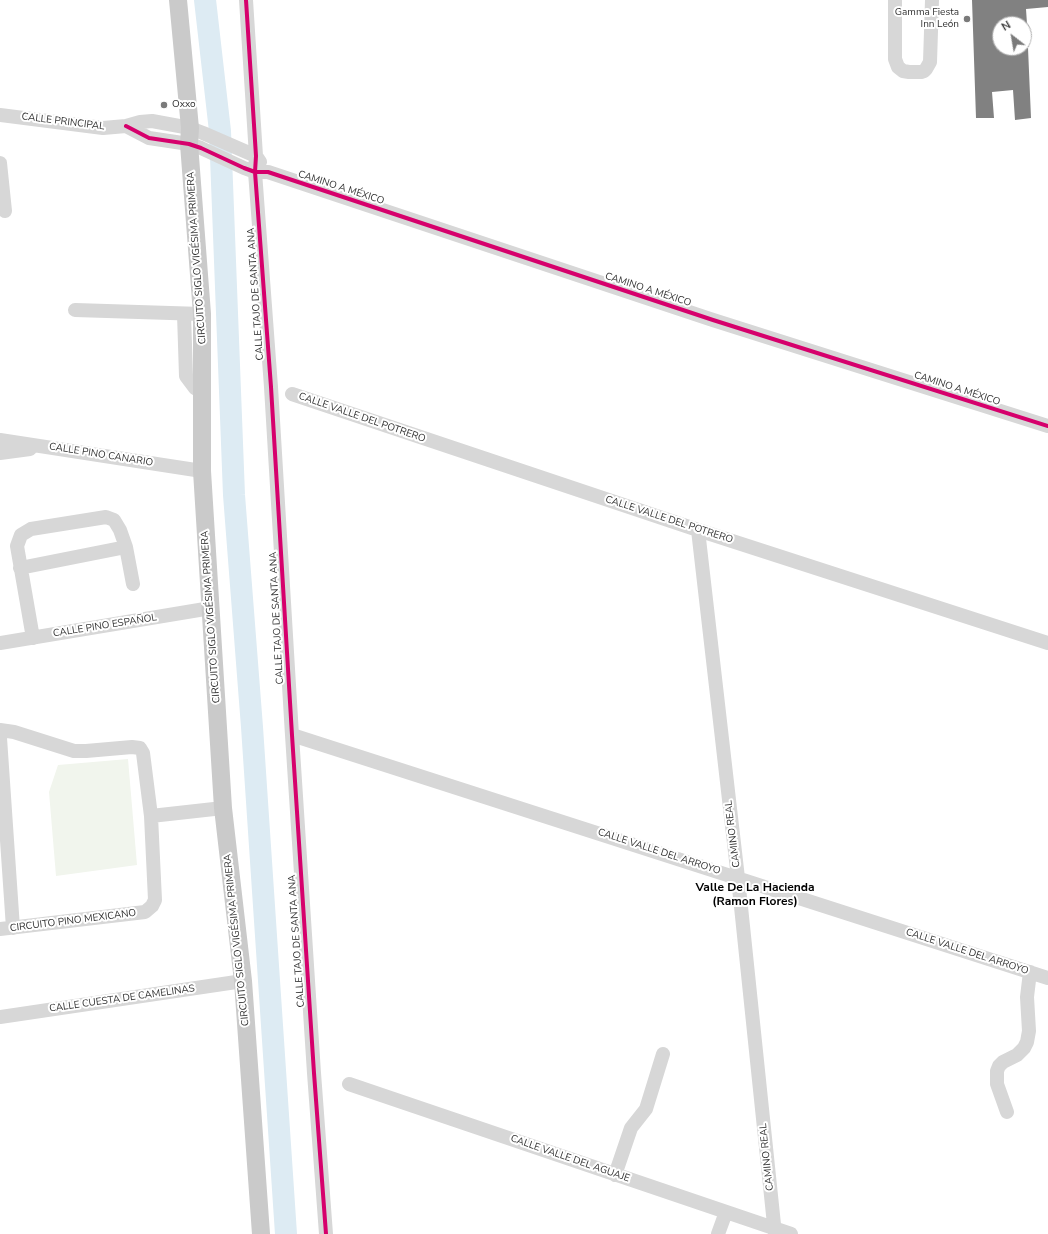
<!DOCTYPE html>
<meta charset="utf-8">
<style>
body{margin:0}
#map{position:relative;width:1048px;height:1234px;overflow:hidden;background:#fff;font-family:"Nunito Sans",sans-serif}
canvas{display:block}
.north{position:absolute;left:992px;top:16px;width:40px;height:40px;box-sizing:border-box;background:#fff;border:1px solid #adadad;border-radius:50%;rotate:329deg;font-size:11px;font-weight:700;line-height:16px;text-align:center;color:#333}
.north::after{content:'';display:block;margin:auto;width:14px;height:18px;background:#7a7a7a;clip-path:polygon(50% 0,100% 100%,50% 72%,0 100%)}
</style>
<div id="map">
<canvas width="1048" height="1234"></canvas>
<div class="north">N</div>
</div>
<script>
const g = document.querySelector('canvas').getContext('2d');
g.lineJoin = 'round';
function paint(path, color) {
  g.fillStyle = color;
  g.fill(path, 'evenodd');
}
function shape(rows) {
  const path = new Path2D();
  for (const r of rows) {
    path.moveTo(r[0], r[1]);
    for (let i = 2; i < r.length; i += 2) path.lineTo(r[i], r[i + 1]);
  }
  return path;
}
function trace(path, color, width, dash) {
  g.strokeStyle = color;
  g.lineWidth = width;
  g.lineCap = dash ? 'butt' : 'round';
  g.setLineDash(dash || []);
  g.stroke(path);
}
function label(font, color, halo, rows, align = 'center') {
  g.font = font + ' "Nunito Sans",sans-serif';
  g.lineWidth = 4;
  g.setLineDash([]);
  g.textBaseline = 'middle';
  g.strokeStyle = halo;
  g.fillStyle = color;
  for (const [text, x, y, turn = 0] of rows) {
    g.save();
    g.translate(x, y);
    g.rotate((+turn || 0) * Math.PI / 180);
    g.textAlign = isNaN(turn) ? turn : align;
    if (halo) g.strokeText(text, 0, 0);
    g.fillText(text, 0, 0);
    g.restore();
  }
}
paint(shape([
 [128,759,137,865,56,876,49,792,58,765]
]), '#f1f5ed');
trace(shape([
 [205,0,220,131,234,495,252,727,286,1234]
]), '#ddebf3', 22);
paint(shape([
 [972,0,1048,0,1048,7,1026,9,1027,24,1000,24,1000,48,1028,48,1031,118,1015,120,1013,90,992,92,994,118,976,118]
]), '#818181');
trace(shape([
 [246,0,256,156,255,172,271,387,292,735,314,1073,326,1234],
 [895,0,895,59,898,67,903,71,909,72,921,72,924,71,926,69,930,62,932,0],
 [0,115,103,128,126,126,140,122,152,121,190,128,203,133,249,153,256,156,260,162],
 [126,126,149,138,189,144,201,148,244,168,255,172,268,172,713,320,1048,426],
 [0,163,5,211],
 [75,310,202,314],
 [184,314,186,376,195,388,203,393],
 [292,394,698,530,1048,643],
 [0,440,202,471],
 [0,453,30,449],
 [698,530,738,878,775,1234],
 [20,568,126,547],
 [33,638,17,546,21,535,31,529,106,517,114,520,120,530,126,547,133,584],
 [0,643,211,608],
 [0,730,14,732,74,751,86,751,132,747,140,748,143,753,151,816,155,900,152,906,145,912,0,929],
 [292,735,1048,978],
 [0,738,13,928],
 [151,816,223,808],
 [0,1017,243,981],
 [349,1084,791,1234],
 [1007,1112,997,1084,997,1071,999,1066,1003,1062,1017,1055,1024,1048,1027,1042,1029,1031,1027,997,1030,972],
 [615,1175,631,1128,646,1109,663,1054],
 [718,1234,726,1212]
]), '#d7d7d7', 14);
trace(shape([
 [178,0,190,128,189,144,202,314,202,471,223,808,243,981,261,1234]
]), '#cacaca', 18);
trace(shape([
 [246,0,256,156,255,172,271,387,292,735,314,1073,326,1234],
 [126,126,149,138,189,144,201,148,244,168,255,172,268,172,713,320,1048,426]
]), '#d6006c', 4);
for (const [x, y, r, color] of [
 [967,19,4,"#7a7a7a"],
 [164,105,4,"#7a7a7a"]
]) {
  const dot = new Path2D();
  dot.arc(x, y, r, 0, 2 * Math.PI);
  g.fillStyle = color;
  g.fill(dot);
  trace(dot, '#fff', 1.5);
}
label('10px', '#333', '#fff', [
 ["Gamma Fiesta",959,13],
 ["Inn León",959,25],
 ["Oxxo",172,105,"left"]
], 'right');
label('10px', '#333', '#fff', [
 ["CALLE PRINCIPAL",63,122,7],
 ["CAMINO A MÉXICO",341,188,18],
 ["CIRCUITO SIGLO VIGÉSIMA PRIMERA",197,258,-94],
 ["CAMINO A MÉXICO",648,290,18],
 ["CALLE TAJO DE SANTA ANA",256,294,-94],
 ["CAMINO A MÉXICO",957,389,18],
 ["CALLE VALLE DEL POTRERO",362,418,19],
 ["CALLE PINO CANARIO",101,455,9],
 ["CALLE VALLE DEL POTRERO",669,520,18],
 ["CIRCUITO SIGLO VIGÉSIMA PRIMERA",211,617,-94],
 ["CALLE TAJO DE SANTA ANA",277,618,-93],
 ["CALLE PINO ESPAÑOL",105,626,-9],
 ["CAMINO REAL",733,834,-97],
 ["CALLE VALLE DEL ARROYO",659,852,18],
 ["CIRCUITO PINO MEXICANO",73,921,-7],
 ["CIRCUITO SIGLO VIGÉSIMA PRIMERA",237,940,-96],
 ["CALLE TAJO DE SANTA ANA",297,941,-94],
 ["CALLE VALLE DEL ARROYO",967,952,18],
 ["CALLE CUESTA DE CAMELINAS",122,999,-8],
 ["CAMINO REAL",767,1157,-96],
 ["CALLE VALLE DEL AGUAJE",570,1159,19]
]);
label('bold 12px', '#000', '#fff', [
 ["Valle De La Hacienda",755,888],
 ["(Ramon Flores)",755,902]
]);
</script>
